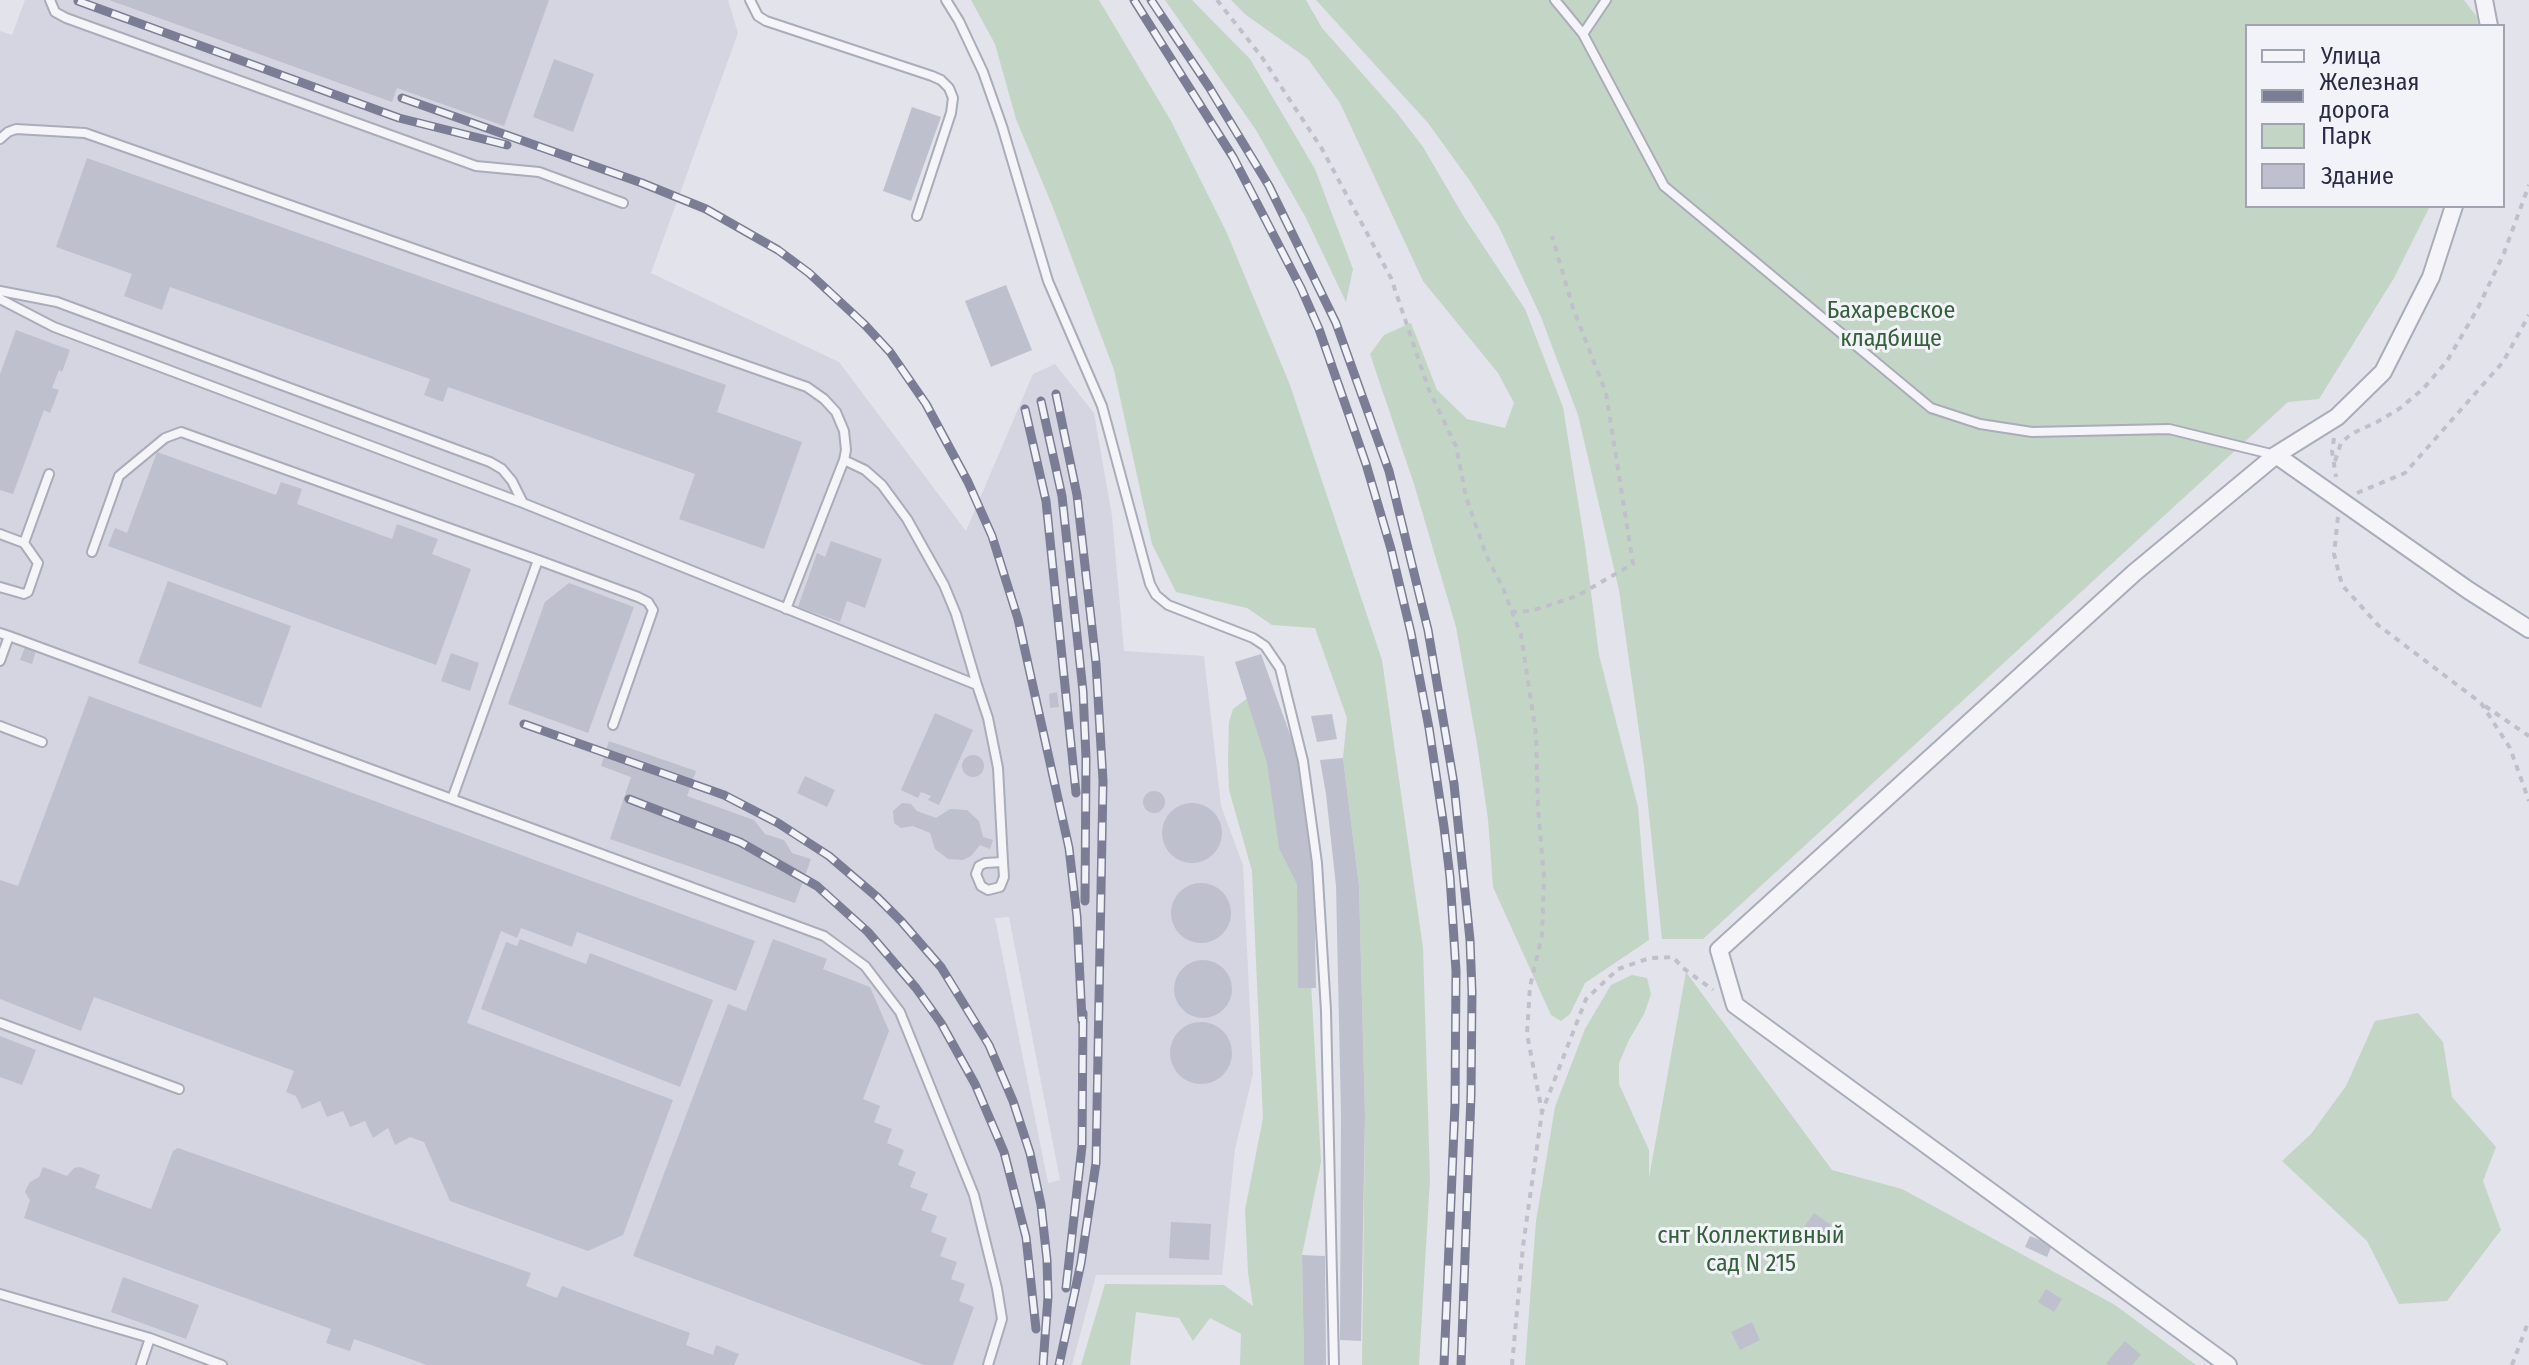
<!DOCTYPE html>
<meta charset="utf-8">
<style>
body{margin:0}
#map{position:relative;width:2529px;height:1365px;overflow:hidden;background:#e2e3eb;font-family:"Fira Sans Condensed",sans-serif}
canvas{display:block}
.legend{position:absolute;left:2245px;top:24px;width:260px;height:184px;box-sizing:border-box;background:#f2f3f8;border:2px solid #a2a3b0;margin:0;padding:10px 14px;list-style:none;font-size:24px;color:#292b44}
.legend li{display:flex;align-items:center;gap:16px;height:40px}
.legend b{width:40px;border:2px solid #a2a3b0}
</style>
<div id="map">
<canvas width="2529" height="1365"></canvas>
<ul class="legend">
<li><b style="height:10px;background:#f5f5f9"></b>Улица</li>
<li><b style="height:10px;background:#7b7d95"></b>Железная дорога</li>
<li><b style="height:22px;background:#c3d5c4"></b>Парк</li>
<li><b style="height:22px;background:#bfc0ce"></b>Здание</li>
</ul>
</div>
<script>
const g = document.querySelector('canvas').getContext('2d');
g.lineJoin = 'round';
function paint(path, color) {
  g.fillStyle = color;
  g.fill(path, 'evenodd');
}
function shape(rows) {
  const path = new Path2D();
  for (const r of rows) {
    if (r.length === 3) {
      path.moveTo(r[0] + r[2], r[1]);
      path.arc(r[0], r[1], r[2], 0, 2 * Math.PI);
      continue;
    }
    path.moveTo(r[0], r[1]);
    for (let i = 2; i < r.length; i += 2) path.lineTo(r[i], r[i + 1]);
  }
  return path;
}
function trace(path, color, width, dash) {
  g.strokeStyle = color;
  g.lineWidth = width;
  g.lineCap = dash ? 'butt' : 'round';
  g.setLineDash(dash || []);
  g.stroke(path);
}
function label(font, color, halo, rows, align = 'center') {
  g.font = font + ' "Fira Sans Condensed",sans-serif';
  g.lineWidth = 6;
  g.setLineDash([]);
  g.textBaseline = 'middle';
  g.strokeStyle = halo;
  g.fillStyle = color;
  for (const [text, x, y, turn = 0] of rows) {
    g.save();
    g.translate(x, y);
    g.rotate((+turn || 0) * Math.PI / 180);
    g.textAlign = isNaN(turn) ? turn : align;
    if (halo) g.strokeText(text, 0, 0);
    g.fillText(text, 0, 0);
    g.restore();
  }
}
paint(shape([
 [25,0,728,0,738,33,651,273,839,362,966,531,1033,374,1055,364,1094,413,1112,516,1124,651,1204,656,1221,806,1243,865,1253,1074,1235,1149,1222,1275,1096,1275,1072,1365,0,1365,0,31,12,35],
 [1009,917,1060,1180,1048,1183,995,918]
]), '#d4d5e0');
paint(shape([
 [971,0,1099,0,1171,121,1226,231,1290,385,1382,660,1423,948,1430,1179,1419,1365,1362,1365,1365,1115,1359,885,1343,758,1347,718,1315,628,1272,625,1247,608,1176,592,1152,544,1114,370,1052,205,1016,119,995,44],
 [1165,0,1192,0,1250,59,1315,169,1353,269,1346,302,1306,218,1256,130],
 [1231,0,1306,0,1322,28,1397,113,1423,147,1464,217,1525,309,1563,407,1585,545,1599,655,1638,807,1649,940,1585,983,1570,1014,1561,1021,1551,1015,1493,887,1488,819,1477,744,1456,627,1414,484,1370,354,1384,335,1411,323,1437,390,1467,419,1505,428,1514,403,1498,373,1423,281,1340,103,1308,59,1246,15],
 [1316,0,2464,0,2477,17,2478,26,2247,26,2247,206,2430,206,2394,278,2319,399,2288,402,1703,939,1662,939,1644,766,1619,590,1578,415,1541,317,1499,227,1470,181,1428,123],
 [1253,694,1304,856,1321,1162,1302,1255,1304,1365,1240,1365,1241,1334,1210,1318,1193,1341,1179,1318,1136,1312,1130,1365,1081,1365,1105,1284,1224,1285,1253,1306,1248,1272,1245,1210,1263,1118,1252,871,1229,790,1228,761,1229,722,1233,709],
 [1686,972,1832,1170,1902,1189,2115,1305,2196,1365,1525,1365,1536,1221,1555,1107,1585,1029,1611,985,1632,975,1647,978,1651,994,1644,1014,1629,1040,1619,1063,1619,1084,1649,1150,1649,1178],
 [2418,1013,2443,1042,2452,1097,2496,1147,2483,1181,2501,1230,2447,1301,2399,1304,2367,1241,2282,1161,2311,1134,2346,1086,2375,1021]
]), '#c3d5c4');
paint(shape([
 [109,0,549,0,504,126,397,88,392,102],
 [554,59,594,74,573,132,533,117],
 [912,107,941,117,911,201,883,191],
 [87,158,726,385,717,412,802,442,764,549,679,519,695,474,448,387,443,402,424,395,430,379,170,287,162,310,124,296,132,274,56,247],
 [1006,285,1032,350,991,367,965,301],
 [16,330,70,350,62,372,59,370,52,388,59,390,50,413,44,410,13,494,0,490,0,374],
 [157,452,276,495,281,482,302,489,297,504,392,539,397,524,438,539,432,554,471,569,436,665,108,546,115,528,127,533],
 [831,541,882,559,865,608,847,601,840,622,798,607,817,553,825,557],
 [168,581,291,626,261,708,138,663],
 [569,583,634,607,588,733,508,704,545,602],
 [25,647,36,651,32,664,20,660],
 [451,653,479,663,470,691,441,681],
 [1261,654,1300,762,1312,830,1308,830,1314,884,1316,988,1298,988,1297,884,1279,848,1267,763,1235,662],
 [1057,692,1059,707,1050,708,1049,694],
 [89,696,755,941,736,991,577,932,572,947,521,928,517,938,501,931,467,1023,673,1100,623,1235,588,1251,450,1201,424,1142,410,1137,395,1145,388,1128,373,1138,365,1121,350,1127,343,1111,327,1117,320,1101,302,1109,296,1096,286,1092,294,1071,94,997,81,1031,0,999,0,880,18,886],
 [935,713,973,730,939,805,928,800,931,796,921,792,918,798,901,790],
 [1332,714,1337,739,1317,742,1311,716],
 [609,741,696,771,687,796,754,820,765,834,784,840,792,853,811,859,795,903,610,839,631,777,601,766],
 [973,766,11],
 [1343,758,1359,885,1365,1115,1361,1341,1340,1340,1341,1115,1336,886,1326,794,1320,760],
 [805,776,835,790,827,807,797,793],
 [1154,802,11],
 [1192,833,30],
 [902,803,911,804,917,811,936,818,950,809,967,810,979,821,983,837,993,840,990,849,980,845,971,856,963,860,948,859,935,849,930,833,913,826,901,828,894,823,893,811],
 [1201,913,30],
 [520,939,586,964,590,953,713,1000,680,1087,481,1009,506,942,517,946],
 [773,939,827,959,823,969,870,987,889,1031,863,1099,880,1106,874,1122,892,1129,887,1143,904,1150,898,1165,916,1172,910,1187,928,1194,921,1210,937,1216,931,1232,947,1238,940,1256,957,1262,951,1279,965,1284,959,1301,974,1307,953,1365,924,1365,633,1256,728,1004,746,1011],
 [1203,989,29],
 [1201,1053,31],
 [0,1036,36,1050,22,1085,0,1077],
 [178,1148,531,1273,526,1286,557,1298,562,1286,690,1333,686,1345,713,1355,716,1345,739,1354,734,1365,427,1365,354,1339,350,1351,326,1343,331,1329,24,1218,30,1200,25,1192,27,1187,30,1182,39,1177,43,1167,67,1176,74,1168,80,1167,100,1175,95,1188,151,1209,173,1151],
 [1814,1213,1831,1225,1816,1245,1800,1233],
 [1171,1222,1211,1224,1209,1260,1169,1258],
 [2030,1236,2052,1245,2047,1257,2025,1247],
 [1302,1255,1325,1256,1326,1365,1304,1365],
 [123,1277,199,1305,186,1339,111,1312],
 [2046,1289,2062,1299,2054,1312,2038,1302],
 [1752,1322,1760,1340,1740,1350,1731,1332],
 [2125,1341,2141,1355,2132,1365,2109,1365,2106,1363]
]), '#bfc0ce');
const lane = shape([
 [50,0,55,12,66,18,476,166,539,172,623,203],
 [750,0,758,16,766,21,932,76,941,80,949,88,953,98,951,113,917,216],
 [946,0,959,21,983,72,1002,126,1048,281,1102,406,1150,584,1156,595,1168,605,1253,638,1265,646,1280,668,1303,761,1317,863,1326,1011,1334,1365],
 [1555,0,1583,34,1664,186,1931,408,1980,424,2032,432,2169,429,2275,455],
 [1583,34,1606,0],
 [0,139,8,132,16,129,85,133,807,387,824,399,836,412,844,431,846,450,844,460,786,609],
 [0,291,57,302,490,462,502,469,512,481,523,503,977,685,988,718,998,768,1003,862,1004,877,1000,887,988,890,981,886,976,874,979,866,985,863,1003,862],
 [0,299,54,327,523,503],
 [844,460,865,470,882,485,907,519,944,585,956,614,977,685],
 [0,534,24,543,38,563,28,592,24,594,0,587],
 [24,543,49,474],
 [92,552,119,476,165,438,181,432,538,560],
 [0,633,9,636,0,661],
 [9,636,824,936,865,966,900,1012,974,1195,997,1288,1002,1319,988,1365],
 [0,726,42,742],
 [452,799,538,560,638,597,648,602,653,610,613,725],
 [0,1023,179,1089],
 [0,1294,150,1338,222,1365],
 [141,1365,150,1338]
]);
const street = shape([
 [2484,0,2489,26],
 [2276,455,2468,590,2529,629],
 [2228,1365,1735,1005,1719,950,2134,573,2276,455,2337,417,2383,372,2431,277,2454,206]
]);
trace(lane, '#aaacb9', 12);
trace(street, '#aaacb9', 20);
trace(shape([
 [1217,0,1261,56,1322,149,1391,278,1429,390,1456,446,1466,497,1486,555,1503,588,1521,635,1536,734,1538,808,1544,878,1542,935,1530,987,1527,1034,1542,1112],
 [2334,438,2332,451,2336,477],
 [2335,461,2341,443,2351,434,2377,422,2399,409,2423,389,2447,361,2478,308,2504,253,2529,185],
 [2357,493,2405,473,2503,362,2529,315],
 [2338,517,2334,554,2342,585,2378,625,2481,703,2510,748,2529,801],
 [1511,612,1531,611,1577,596,1633,564,1606,393,1573,308,1552,236],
 [2485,706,2529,736],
 [1512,1365,1523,1246,1542,1112,1586,999,1618,969,1650,958,1673,957,1683,968,1713,990],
 [2512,1365,2529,1320]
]), '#c0c0ca', 4, [6, 6]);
trace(lane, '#f5f5f9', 8);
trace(street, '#f5f5f9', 16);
const rail = shape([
 [1134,0,1233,157,1301,288,1319,329,1366,464,1391,549,1411,633,1429,728,1444,827,1450,877,1456,971,1455,1104,1444,1365],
 [1151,0,1209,87,1269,186,1336,323,1389,471,1428,630,1454,784,1470,940,1472,992,1471,1095,1461,1365],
 [78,1,399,118,507,145],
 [402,98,642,183,706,209,778,250,809,273,865,325,890,352,926,404,968,482,992,536,1018,619,1069,848,1077,917,1082,1021],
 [1056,394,1077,495,1096,663,1103,781,1096,1163,1081,1263,1059,1365],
 [1041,401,1062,496,1083,691,1086,758,1085,901],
 [1025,409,1046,501,1076,793],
 [524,724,724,795,778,823,829,856,877,897,901,921,941,967,989,1045,1013,1101,1030,1153,1041,1205,1047,1260,1048,1297,1043,1365],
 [629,799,740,842,817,886,868,932,916,988,941,1023,975,1084,1004,1152,1026,1237,1036,1329],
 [1066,1288,1082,1146,1083,1013]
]);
trace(rail, '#7b7d95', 9);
trace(rail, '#f2f3f8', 6, [18]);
label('24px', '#36603b', '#f2f3f8', [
 ["Бахаревское",1891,311],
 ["кладбище",1891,339],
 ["снт Коллективный",1751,1236],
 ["сад N 215",1751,1264]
]);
</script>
